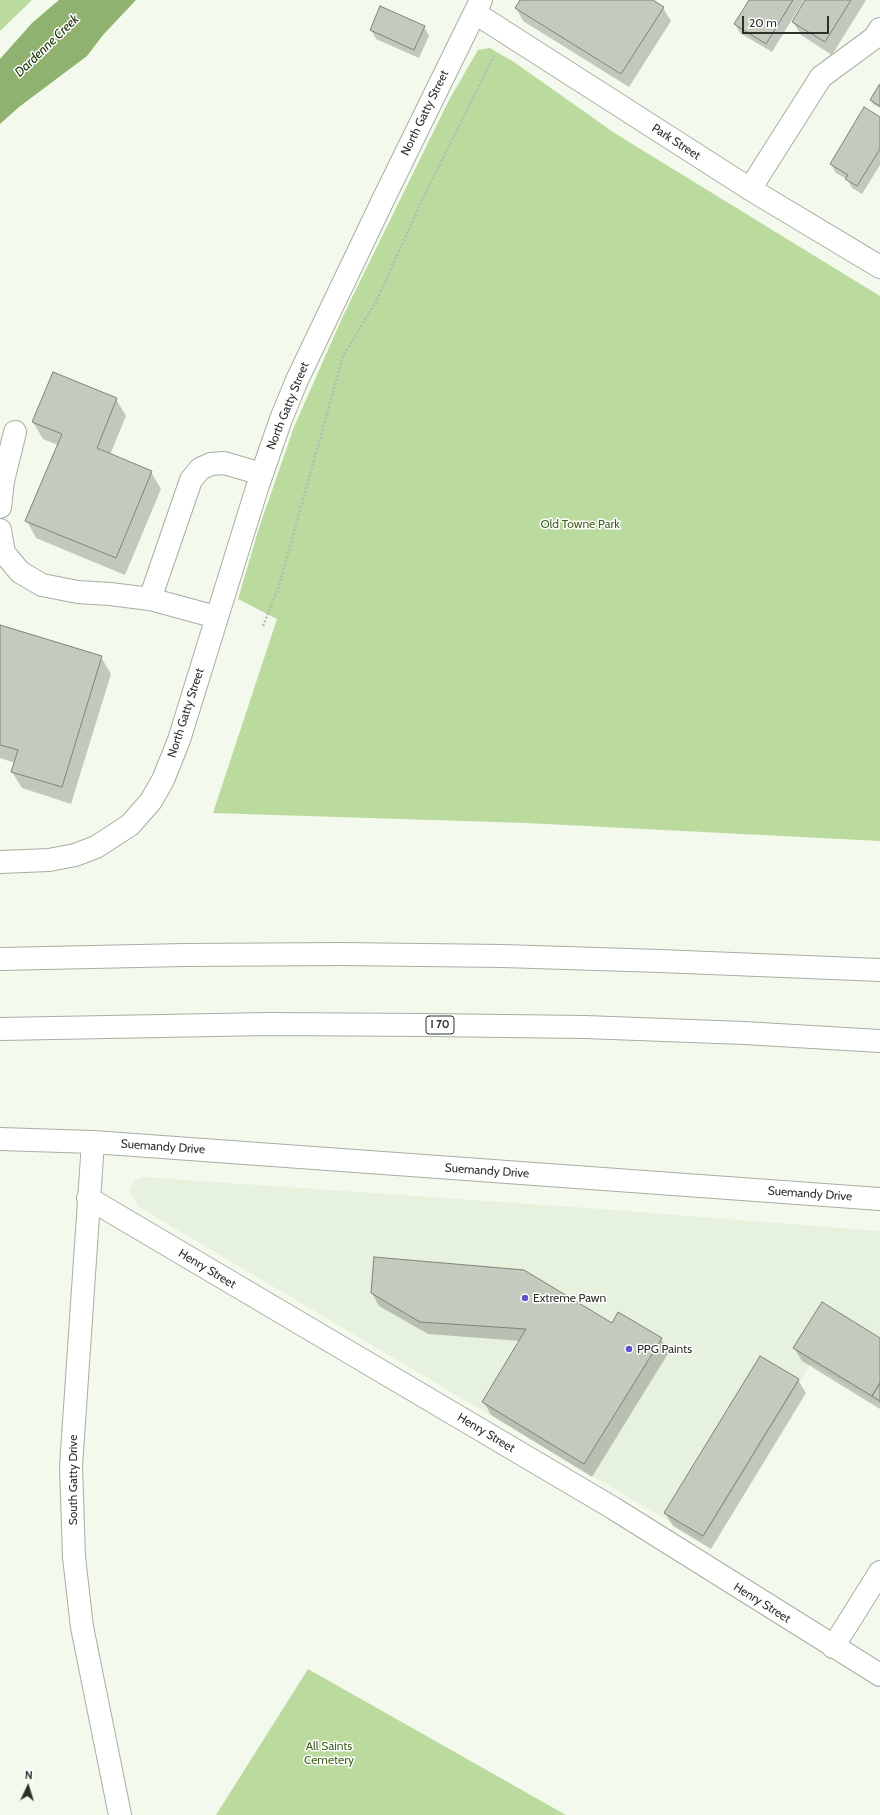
<!DOCTYPE html>
<style>
body{margin:0}
#map{position:relative;width:880px;height:1815px;overflow:hidden;background:#f3faed;font-family:Cabin,sans-serif}
canvas{display:block}
.north{position:absolute;left:8px;top:1767px;width:40px;height:40px;-webkit-text-stroke:3px #fff;paint-order:stroke;rotate:4deg;font-size:11px;font-weight:700;line-height:16px;text-align:center;color:#2d302b}
.north::after{content:'';display:block;margin:auto;width:14px;height:18px;background:#2d302b;clip-path:polygon(50% 0,100% 100%,50% 72%,0 100%)}
.scale{position:absolute;left:742px;top:16px;width:87px;height:18px;box-sizing:border-box;border:2px solid #2d302b;border-top:0;padding-left:5px;font-size:12px;line-height:14px;white-space:nowrap;color:#2d302b;-webkit-text-stroke:3px #fff;paint-order:stroke}
</style>
<div id="map">
<canvas width="880" height="1815"></canvas>
<div class="north">N</div>
<div class="scale">20 m</div>
</div>
<script>
const g = document.querySelector('canvas').getContext('2d');
g.lineJoin = 'round';
function paint(path, color) {
  g.fillStyle = color;
  g.fill(path, 'evenodd');
}
function shape(rows) {
  const path = new Path2D();
  for (const r of rows) {
    path.moveTo(r[0], r[1]);
    for (let i = 2; i < r.length; i += 2) path.lineTo(r[i], r[i + 1]);
  }
  return path;
}
function trace(path, color, width, dash) {
  g.strokeStyle = color;
  g.lineWidth = width;
  g.lineCap = dash ? 'butt' : 'round';
  g.setLineDash(dash || []);
  g.stroke(path);
}
function label(font, color, halo, rows, align = 'center') {
  g.font = font + ' Cabin,sans-serif';
  g.lineWidth = 3;
  g.setLineDash([]);
  g.textBaseline = 'middle';
  g.strokeStyle = halo;
  g.fillStyle = color;
  for (const [text, x, y, turn = 0] of rows) {
    g.save();
    g.translate(x, y);
    g.rotate((+turn || 0) * Math.PI / 180);
    g.textAlign = isNaN(turn) ? turn : align;
    if (halo) g.strokeText(text, 0, 0);
    g.fillText(text, 0, 0);
    g.restore();
  }
}
paint(shape([
 [143,1177,588,1208,880,1231,880,1404,811,1363,702,1541,139,1207,129,1192,134,1181]
]), '#e7f2de');
paint(shape([
 [0,0,32,0,0,31],
 [490,48,514,62,616,134,880,296,880,841,526,823,213,813,277,619,238,599,259,528,294,427,343,316,449,100,478,50],
 [308,1669,566,1815,216,1815]
]), '#bbda9e');
paint(shape([
 [59,0,136,0,103,35,87,56,19,107,0,124,0,59,32,23]
]), '#90b271');
paint(shape([
 [521,0,651,0,663,8,671,21,629,87,523,21,516,8],
 [750,0,804,0,772,52,740,33,735,24],
 [807,0,866,0,832,55,801,35,793,22],
 [424,27,429,36,419,58,376,39,371,30],
 [880,86,880,108,873,104,871,100],
 [880,118,880,165,862,194,852,188,847,179,836,173,831,164],
 [116,399,126,416,110,455,151,472,161,489,125,575,36,538,27,521,58,445,43,439,33,422],
 [0,626,101,657,111,674,71,804,22,788,12,772,15,763,0,758],
 [372,1293,661,1339,669,1352,592,1477,491,1415,484,1402,520,1341,428,1334,379,1306],
 [880,1339,880,1409,802,1361,794,1348],
 [798,1380,806,1393,711,1549,673,1526,665,1513]
]), '#0003');
const building = shape([
 [520,0,653,0,664,7,621,74,515,8,520,0],
 [749,0,793,0,766,44,734,24,749,0],
 [805,0,851,0,825,42,792,22,805,0],
 [380,6,425,26,414,50,370,30,380,6],
 [879,85,880,85,880,106,870,100,879,85],
 [864,107,880,117,880,149,857,186,845,179,848,175,830,164,864,107],
 [53,372,117,398,97,448,152,471,116,558,25,521,62,434,32,422,53,372],
 [0,625,102,656,62,787,11,772,18,750,0,745,0,625],
 [374,1257,524,1270,612,1323,618,1312,662,1338,584,1464,482,1402,526,1329,420,1322,371,1293,374,1257],
 [822,1302,880,1338,880,1383,872,1396,793,1348,822,1302],
 [760,1356,799,1379,703,1536,664,1513,760,1356],
 [880,1383,880,1401,872,1396,880,1383]
]);
paint(building, '#c4cbbe');
trace(building, '#7d8478', 1);
const minor = shape([
 [475,13,750,189,880,267],
 [750,189,821,77,874,38,880,29],
 [0,507,3,481,15,432],
 [0,530,4,553,20,572,42,585,78,592,110,594,150,599,216,617],
 [150,599,191,480,200,469,211,464,224,463,262,474],
 [0,862,49,860,75,855,96,847,130,825,151,801,163,780,179,740,257,488,281,419,297,380,384,198,481,0],
 [0,1139,93,1142,880,1199],
 [93,1142,71,1466,74,1557,82,1627,120,1815],
 [88,1198,613,1508,880,1675],
 [833,1647,880,1572]
]);
const highway = shape([
 [0,959,184,955,342,954,503,956,660,961,880,970],
 [0,1029,268,1024,427,1025,585,1027,744,1033,880,1041]
]);
trace(minor, '#a7aea2', 24);
trace(highway, '#a7aea2', 24);
trace(shape([
 [263,626,279,586,343,356,377,300,423,198,494,56]
]), '#b5bbb1', 2.5, [2, 2]);
trace(minor, '#fff', 22);
trace(highway, '#fff', 22);
for (const [x, y, r, color] of [
 [525,1298,4,"#5c56ce"],
 [629,1349,4,"#5c56ce"]
]) {
  const dot = new Path2D();
  dot.arc(x, y, r, 0, 2 * Math.PI);
  g.fillStyle = color;
  g.fill(dot);
  trace(dot, '#fff', 1.5);
}
for (const [x, y, w] of [
 [440,1025,28]
]) {
  const box = new Path2D();
  box.roundRect(x - w / 2, y - 9, w, 18, 3);
  g.fillStyle = '#fff';
  g.fill(box);
  trace(box, '#2d302b', 1);
}
label('bold 11px', '#2d302b', null, [
 ["I 70",440,1025]
]);
label('12px', '#2d302b', '#fff', [
 ["North Gatty Street",425,113,-64],
 ["Park Street",676,142,33],
 ["North Gatty Street",288,406,-68],
 ["North Gatty Street",186,713,-72],
 ["Suemandy Drive",163,1147,4],
 ["Suemandy Drive",487,1171,4],
 ["Suemandy Drive",810,1194,4],
 ["Henry Street",207,1269,31],
 ["Henry Street",486,1433,31],
 ["South Gatty Drive",73,1480,-90],
 ["Henry Street",762,1603,32]
]);
label('12px', '#42611e', '#fff', [
 ["Old Towne Park",580,524],
 ["All Saints",329,1746],
 ["Cemetery",329,1760]
]);
label('12px', '#2d302b', '#fff', [
 ["Extreme Pawn",533,1298],
 ["PPG Paints",637,1349]
], 'left');
label('italic 13px', '#213606', '#fff', [
 ["Dardenne Creek",47,46,-44]
]);
</script>
